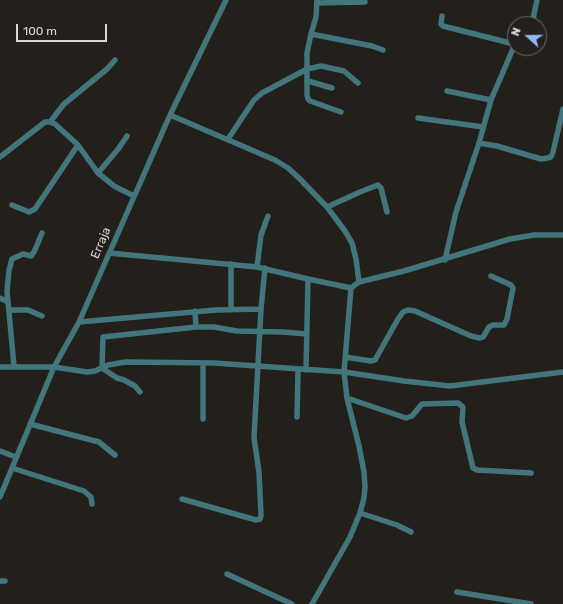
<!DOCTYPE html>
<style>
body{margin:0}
#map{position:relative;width:563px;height:604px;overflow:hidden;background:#23201c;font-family:Rubik,sans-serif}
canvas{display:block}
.north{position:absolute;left:507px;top:16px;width:40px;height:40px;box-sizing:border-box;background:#23201c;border:1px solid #6d6a67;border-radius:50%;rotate:291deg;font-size:11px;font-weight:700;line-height:16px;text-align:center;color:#dbd9d7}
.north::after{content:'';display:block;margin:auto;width:14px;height:18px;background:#8cb9fc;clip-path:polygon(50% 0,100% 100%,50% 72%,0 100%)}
.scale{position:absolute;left:16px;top:24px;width:91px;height:18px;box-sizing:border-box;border:2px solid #dbd9d7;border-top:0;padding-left:5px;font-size:12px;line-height:14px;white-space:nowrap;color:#dbd9d7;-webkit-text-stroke:3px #23201c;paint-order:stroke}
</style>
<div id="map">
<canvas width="563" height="604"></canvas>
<div class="north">N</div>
<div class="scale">100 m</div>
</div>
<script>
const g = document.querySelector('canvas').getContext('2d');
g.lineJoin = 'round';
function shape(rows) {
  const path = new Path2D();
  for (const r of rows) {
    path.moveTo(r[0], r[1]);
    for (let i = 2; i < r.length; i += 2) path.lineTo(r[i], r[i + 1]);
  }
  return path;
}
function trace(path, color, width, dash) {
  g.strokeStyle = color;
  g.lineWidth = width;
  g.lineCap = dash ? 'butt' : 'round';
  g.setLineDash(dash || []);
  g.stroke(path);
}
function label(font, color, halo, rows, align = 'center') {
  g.font = font + ' Rubik,sans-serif';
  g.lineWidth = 3;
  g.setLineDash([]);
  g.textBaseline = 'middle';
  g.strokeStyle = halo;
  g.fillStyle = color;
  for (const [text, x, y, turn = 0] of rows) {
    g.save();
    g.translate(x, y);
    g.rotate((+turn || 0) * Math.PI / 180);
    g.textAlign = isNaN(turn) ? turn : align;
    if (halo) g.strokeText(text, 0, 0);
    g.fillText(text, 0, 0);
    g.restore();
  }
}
trace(shape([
 [317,0,316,17,311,34,372,46,383,50],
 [317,3,365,2],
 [442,16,441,24,443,26,514,44],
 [532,24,537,0],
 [311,34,307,53,307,95,308,99,310,101,341,112],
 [308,81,332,88],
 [447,91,491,100],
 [170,115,275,160,288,168,299,178,327,207,345,231,352,243,356,259,359,282],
 [418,118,483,127],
 [50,122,64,104,107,69,115,60],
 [228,139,254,100,262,93,307,69,321,66,344,71,358,83],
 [479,143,497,146,541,159,547,158,551,157,553,152,563,109],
 [0,157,45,122,50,122,55,124,78,145,98,173,114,186,134,196],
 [98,173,119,148,127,136],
 [12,205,29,212,35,209,78,145],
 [327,207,360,192,378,185,381,188,387,212],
 [109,253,257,267,308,279,351,288,359,282,404,271,510,239,534,235,563,235],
 [445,260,456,212,479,143,491,100,515,44],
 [257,267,261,235,268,216],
 [0,298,8,302],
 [231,309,231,264],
 [9,310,28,310,42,316],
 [195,311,196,327],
 [79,322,216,310,261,309],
 [345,357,371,361,375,360,398,319,403,312,408,310,415,311,471,336,480,338,483,337,489,327,493,325,504,325,507,319,513,288,511,285,491,276],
 [14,366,7,291,9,270,12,259,23,254,31,256,34,252,42,233],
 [0,367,54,367,87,372,95,371,108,365,126,362,214,363,344,372,404,381,450,386,563,372],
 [306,370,308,279],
 [140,392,135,386,124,380,117,378,102,368,103,337,196,327,214,327,237,331,283,332,307,334],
 [347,398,406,418,412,416,422,404,458,403,462,406,463,408,462,422,473,468,477,470,531,473],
 [297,417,298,370],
 [203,419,203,364],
 [30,424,99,442,115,455],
 [0,451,16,457],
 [12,468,84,491,91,497,92,504],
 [0,497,54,367,79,322,170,115,226,0],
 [182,499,256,520,260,519,261,515,259,472,254,438,261,309,265,268],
 [360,513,397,525,411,532],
 [227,574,292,604],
 [0,581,5,581],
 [457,592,531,604],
 [312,604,350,537,360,513,364,498,365,487,364,472,359,446,347,398,344,372,351,288]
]), '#43757c', 5.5);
label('12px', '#dbd9d7', '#23201c', [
 ["Erraja",101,243,-67]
]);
</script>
